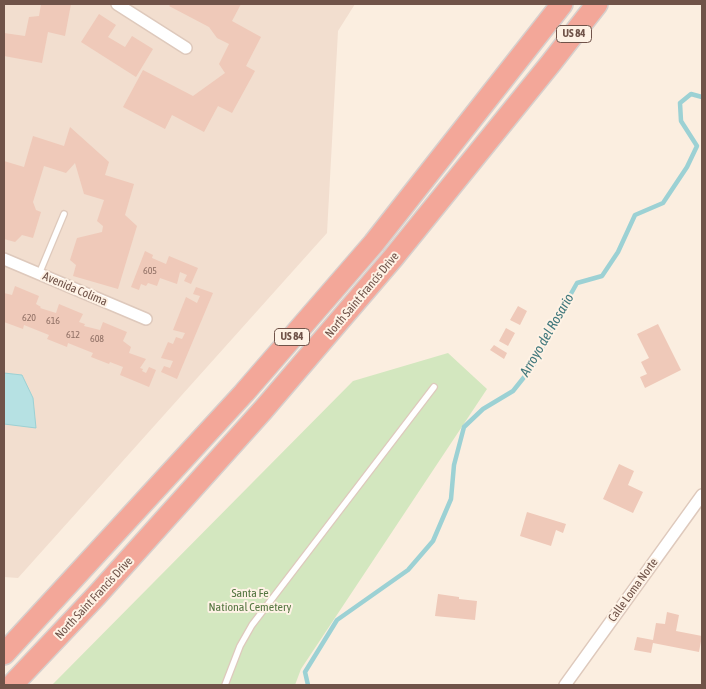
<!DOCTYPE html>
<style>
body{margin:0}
#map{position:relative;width:706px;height:689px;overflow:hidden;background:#fbeee0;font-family:"Asap Condensed",sans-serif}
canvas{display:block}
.frame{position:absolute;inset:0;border:5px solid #705349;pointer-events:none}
</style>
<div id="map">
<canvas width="706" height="689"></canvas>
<div class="frame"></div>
</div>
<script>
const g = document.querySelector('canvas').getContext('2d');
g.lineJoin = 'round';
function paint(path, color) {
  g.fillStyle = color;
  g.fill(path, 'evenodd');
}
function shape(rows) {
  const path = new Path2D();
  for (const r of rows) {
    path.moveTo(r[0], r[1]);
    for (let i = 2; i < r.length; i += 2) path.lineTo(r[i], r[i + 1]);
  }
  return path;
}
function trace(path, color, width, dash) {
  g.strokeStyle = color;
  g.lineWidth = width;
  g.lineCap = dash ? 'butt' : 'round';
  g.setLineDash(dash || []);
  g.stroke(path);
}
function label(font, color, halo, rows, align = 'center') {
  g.font = font + ' "Asap Condensed",sans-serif';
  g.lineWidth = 4;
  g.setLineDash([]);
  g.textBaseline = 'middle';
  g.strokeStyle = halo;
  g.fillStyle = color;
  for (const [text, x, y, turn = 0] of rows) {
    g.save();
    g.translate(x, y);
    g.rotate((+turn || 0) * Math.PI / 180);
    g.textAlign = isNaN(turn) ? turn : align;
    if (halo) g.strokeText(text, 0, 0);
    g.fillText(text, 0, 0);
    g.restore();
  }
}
paint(shape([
 [4,4,355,4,338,31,327,233,18,578,4,577]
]), '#f2decf');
paint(shape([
 [448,353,487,389,301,669,295,685,52,685,353,381]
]), '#d3e7bf');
const water = shape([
 [4,373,22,375,33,398,36,428,4,424,4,373]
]);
paint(water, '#b6e1e3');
trace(water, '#9cd1d4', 1);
trace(shape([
 [308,685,305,672,337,620,408,570,433,541,451,499,454,465,464,427,483,409,513,391,533,366,554,324,577,283,602,276,618,252,635,215,663,203,687,167,697,146,681,121,680,103,691,94,702,97]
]), '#9cd1d4', 4.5);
paint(shape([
 [41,4,71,4,65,36,48,32,42,63,4,56,4,33,25,36,29,17,39,16],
 [171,4,241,4,232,21,261,37,246,66,255,71,232,113,218,106,204,132,172,115,165,129,123,107,143,70,193,96,225,73,219,64,229,44,217,38,209,27,169,6],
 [99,14,116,25,108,37,125,47,132,36,153,49,136,77,81,42],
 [70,127,109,162,105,175,134,184,125,215,137,226,118,289,73,276,76,265,70,260,77,238,102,232,103,226,97,221,104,200,84,194,75,163,66,173,44,166,33,202,36,210,41,212,33,238,22,235,15,242,4,239,4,161,24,167,33,136,64,146],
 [145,251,153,255,152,258,166,264,169,256,198,268,191,284,184,281,187,275,180,272,177,284,160,278,157,286,148,283,146,286,141,284,139,290,131,287],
 [15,286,39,296,36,304,41,307,40,308,56,313,59,304,83,314,79,322,85,324,84,326,100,330,103,322,127,332,123,341,131,347,129,353,146,359,140,368,143,369,142,371,146,373,149,367,156,370,149,387,120,375,123,367,110,362,109,364,91,357,93,353,68,343,67,347,47,339,49,335,24,325,23,329,4,322,5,317,4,317,4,293,12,295],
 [196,287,213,293,177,379,161,372,164,366,170,368,173,361,161,358,168,342,173,344,176,337,182,339,185,333,173,330,186,297,197,303,200,296,193,294],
 [518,306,527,311,520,325,510,320],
 [658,324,681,370,645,388,640,377,647,374,641,362,649,358,637,334],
 [506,328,515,333,508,346,499,341],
 [494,345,507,353,504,359,490,350],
 [619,464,634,471,628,485,643,492,633,513,603,499],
 [527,512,566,524,563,533,556,530,551,546,520,536],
 [438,594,459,597,459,599,477,601,475,620,435,616],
 [667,612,679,615,676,631,702,636,699,652,653,643,651,653,634,650,637,637,653,640,656,623,665,624]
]), '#efc9b9');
const service = shape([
 [39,274,64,214],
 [225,685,240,646,252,625,434,387]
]);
const minor = shape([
 [117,4,186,48],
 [4,259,146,319],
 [565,685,702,495]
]);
const motorway = shape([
 [4,654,244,393,374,243,562,4],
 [12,685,97,595,263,410,393,258,551,63,597,4]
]);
trace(service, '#dec9bc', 8);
trace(minor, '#dec9bc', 14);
trace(motorway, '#d7cfcc', 24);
trace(service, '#fff', 5.5);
trace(minor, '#fff', 11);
trace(motorway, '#f3a799', 21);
label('10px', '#907065', null, [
 ["605",150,271],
 ["620",29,318],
 ["616",53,321],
 ["612",73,335],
 ["608",97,339]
]);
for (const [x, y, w] of [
 [574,34,35],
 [292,337,35]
]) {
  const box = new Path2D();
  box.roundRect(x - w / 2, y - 8.5, w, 17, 4);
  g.fillStyle = '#fef2e5';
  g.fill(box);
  trace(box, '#705349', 1);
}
label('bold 11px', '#705349', null, [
 ["US 84",574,34],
 ["US 84",292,337]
]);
label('12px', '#705349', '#fef2e5', [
 ["Avenida Colima",75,289,23],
 ["North Saint Francis Drive",362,295,-50],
 ["Calle Loma Norte",633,590,-54],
 ["North Saint Francis Drive",94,598,-47]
]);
label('12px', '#557642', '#fef2e5', [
 ["Santa Fe",250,593],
 ["National Cemetery",250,607]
]);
label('italic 14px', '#41787c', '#fef2e5', [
 ["Arroyo del Rosario",547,335,-60]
]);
</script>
